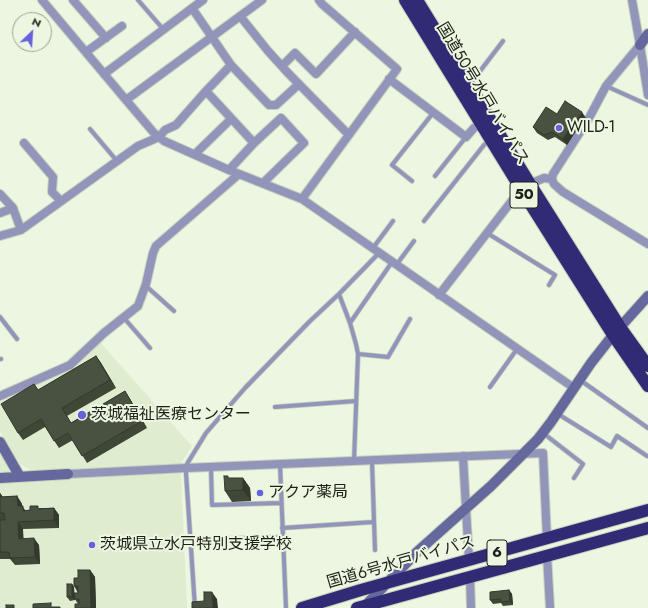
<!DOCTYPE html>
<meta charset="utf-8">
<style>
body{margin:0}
#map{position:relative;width:648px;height:608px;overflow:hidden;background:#ecf6e1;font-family:Jost,sans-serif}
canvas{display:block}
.north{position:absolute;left:12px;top:12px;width:40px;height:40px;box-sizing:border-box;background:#ecf6e1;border:1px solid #9aa191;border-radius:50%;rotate:25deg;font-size:11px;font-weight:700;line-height:16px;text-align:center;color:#1e2119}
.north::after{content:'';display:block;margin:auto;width:14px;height:18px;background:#6762db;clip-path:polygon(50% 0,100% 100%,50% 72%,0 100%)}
</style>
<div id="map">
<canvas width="648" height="608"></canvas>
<div class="north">N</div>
</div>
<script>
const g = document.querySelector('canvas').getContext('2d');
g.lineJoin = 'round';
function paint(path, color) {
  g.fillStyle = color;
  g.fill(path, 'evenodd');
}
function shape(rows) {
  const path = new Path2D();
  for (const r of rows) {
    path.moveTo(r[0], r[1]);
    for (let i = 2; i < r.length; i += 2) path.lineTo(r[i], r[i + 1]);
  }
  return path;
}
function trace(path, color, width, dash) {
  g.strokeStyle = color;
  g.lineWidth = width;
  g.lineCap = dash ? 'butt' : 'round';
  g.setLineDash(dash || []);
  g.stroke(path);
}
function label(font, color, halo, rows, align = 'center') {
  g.font = font + ' Jost,"Noto Sans JP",sans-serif';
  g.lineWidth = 4;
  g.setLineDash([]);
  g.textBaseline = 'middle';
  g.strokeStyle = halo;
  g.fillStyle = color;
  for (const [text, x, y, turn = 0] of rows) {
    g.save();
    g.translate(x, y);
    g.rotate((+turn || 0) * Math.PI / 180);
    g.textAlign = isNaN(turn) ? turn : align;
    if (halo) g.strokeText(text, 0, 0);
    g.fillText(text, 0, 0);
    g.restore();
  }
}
paint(shape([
 [99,341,192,446,180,465,32,471,17,462,0,431,0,399,73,366],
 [0,448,11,467,7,475,0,475],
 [181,473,187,608,0,608,0,481]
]), '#dfecd0');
const lane = shape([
 [138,0,163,29],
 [471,83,503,41],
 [606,86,648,105],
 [90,129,117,161],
 [435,176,466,137],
 [412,181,392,165,433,113],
 [424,221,484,145,489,141],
 [487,233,555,275,549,285],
 [373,248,393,221],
 [397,264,414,241],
 [146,286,174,311],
 [339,294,350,323,356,344,358,354,354,461],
 [0,317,17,339],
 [124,318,150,348],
 [350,323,392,262],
 [358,354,388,357,410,319],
 [0,359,1,359],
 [580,380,648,428],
 [490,387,517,349],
 [275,407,356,401],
 [558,414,611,447,617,436,647,456],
 [543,433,583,464,574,478],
 [372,461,375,550],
 [280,464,286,608],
 [211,468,212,505,281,503],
 [282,528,374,522],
 [213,539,283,537],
 [195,608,186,473,187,464,206,433,245,388,309,322,339,294,379,253]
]);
const street = shape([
 [42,0,126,100,154,133,164,141,229,170,302,199,574,388],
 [73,0,106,38],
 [632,0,640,45,648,95],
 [192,8,231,65,269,105,276,105,299,84],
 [240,16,268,51,288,73,349,135],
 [640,45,606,86,589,118,553,174,552,179,554,184,563,192,648,244],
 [86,52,122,26],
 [282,66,295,53,316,74,355,32],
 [104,74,203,0],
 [389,79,466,137,474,128,482,124],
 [206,91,254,143],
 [126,100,262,0],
 [24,143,53,177,52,192,61,201],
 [195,154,231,119],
 [229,170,254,143,281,118,304,143,263,183],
 [0,194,13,208,21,230],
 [302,199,397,69,322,4,319,0],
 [0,213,13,208],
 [0,236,21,230,138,146,159,137,165,130,176,125,206,91,231,65],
 [439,295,521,189,530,184,544,178,552,179],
 [0,396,70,365,104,333,138,306,146,284,153,253,156,246,239,174],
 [463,456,469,561],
 [68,474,186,468,543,453,547,539],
 [547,555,550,608],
 [470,576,471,608]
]);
const secondary = shape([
 [640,45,648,34],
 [0,442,20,477],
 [0,478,68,474],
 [364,607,417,552,491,486,538,439,551,422,591,363,613,335,648,296]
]);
const highway = shape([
 [405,0,521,189,613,335,648,386],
 [417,0,530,184,620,327,648,366],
 [302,608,361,590,648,510],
 [357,608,648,528]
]);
trace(lane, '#c7d0bd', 5.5);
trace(street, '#c7d0bd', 10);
trace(secondary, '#c7d0bd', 12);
trace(highway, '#c7d0bd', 14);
trace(lane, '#9295ba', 4);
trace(street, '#9295ba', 8);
trace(secondary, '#65689d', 10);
trace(highway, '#302b74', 12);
paint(shape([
 [557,114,586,118,582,124,581,123,567,145,555,137,548,140,537,133,533,127],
 [96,356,101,363,116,388,67,416,71,423,125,391,130,399,147,428,87,463,73,440,59,448,45,427,23,440,18,433,34,384,38,390],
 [230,478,243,478,250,488,251,501,232,502,225,491],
 [0,493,3,497,17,496,22,504,22,506,26,511,40,508,54,508,59,515,59,528,23,529,23,538,39,545,40,564,15,565,10,559,0,559],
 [90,570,95,577,96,608,75,608,78,604,75,599,75,600,70,601,67,597,72,584,74,587,74,593,78,593,74,586,78,578],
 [509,590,512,594,513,605,503,606,501,603,493,604,490,600]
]), '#3f4737');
paint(shape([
 [582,112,586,118,582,124,578,119],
 [577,118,581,123,567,145,563,139],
 [96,356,101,363,116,388,110,380],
 [125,391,130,399,147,428,142,421],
 [243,478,250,488,251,501,243,490],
 [0,493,4,499,0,498],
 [17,496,22,504,23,514,18,506],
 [54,508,59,515,59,528,54,520],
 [18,522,23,529,24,546,19,539],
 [34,538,39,545,40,564,35,557],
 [90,570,95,577,96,608,91,608],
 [72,584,74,587,75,600,72,597],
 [509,590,512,594,513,605,510,601],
 [212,592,217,599,218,608,213,608]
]), '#33392d');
const building = shape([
 [565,101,582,112,578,119,577,118,563,139,552,132,544,135,533,127,546,107,557,114,565,101],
 [96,356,110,380,62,408,71,423,125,391,142,421,82,456,68,433,54,441,41,419,18,433,1,404,34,384,38,390,96,356],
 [224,476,228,476,228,478,243,478,243,490,225,491,224,476],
 [17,496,18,506,23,506,23,511,30,510,30,506,38,506,38,509,54,508,54,520,18,522,19,539,34,538,35,557,10,558,9,552,0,552,0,520,5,520,4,513,0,513,0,497,17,496],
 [78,570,90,570,91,608,75,608,75,604,79,604,79,599,75,599,74,593,78,593,78,586,74,586,74,578,78,578,78,570],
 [67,584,72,584,72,597,67,597,67,584],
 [509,590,510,601,501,602,500,599,490,600,490,592,509,590],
 [204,592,212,592,213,608,192,608,192,602,204,601,204,592],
 [51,603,51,607,60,607,60,608,33,608,33,604,51,603],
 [6,605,14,605,14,608,6,608,6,605]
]);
paint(building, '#495240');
trace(building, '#33392d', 1);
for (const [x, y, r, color] of [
 [559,128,4,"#6762db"],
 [82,415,5,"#6762db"],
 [260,493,4,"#6762db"],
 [92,545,4,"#6762db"]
]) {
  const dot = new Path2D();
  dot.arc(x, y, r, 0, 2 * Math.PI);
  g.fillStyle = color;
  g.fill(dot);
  trace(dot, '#ecf6e1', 1.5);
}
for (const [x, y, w] of [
 [524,195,28],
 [497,553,20]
]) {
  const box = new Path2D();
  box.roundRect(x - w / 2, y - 13, w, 26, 3);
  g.fillStyle = '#ecf6e1';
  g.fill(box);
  trace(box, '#1e2119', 1);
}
label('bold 15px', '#1e2119', null, [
 ["50",524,195],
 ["6",497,553]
]);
label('16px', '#1e2119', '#ecf6e1', [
 ["国道50号水戸バイパス",482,94,59],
 ["国道6号水戸バイパス",401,563,-16]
]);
label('16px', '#1e2119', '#ecf6e1', [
 ["WILD-1",567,128],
 ["茨城福祉医療センター",91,415],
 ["アクア薬局",268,493],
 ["茨城県立水戸特別支援学校",100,545]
], 'left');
</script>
